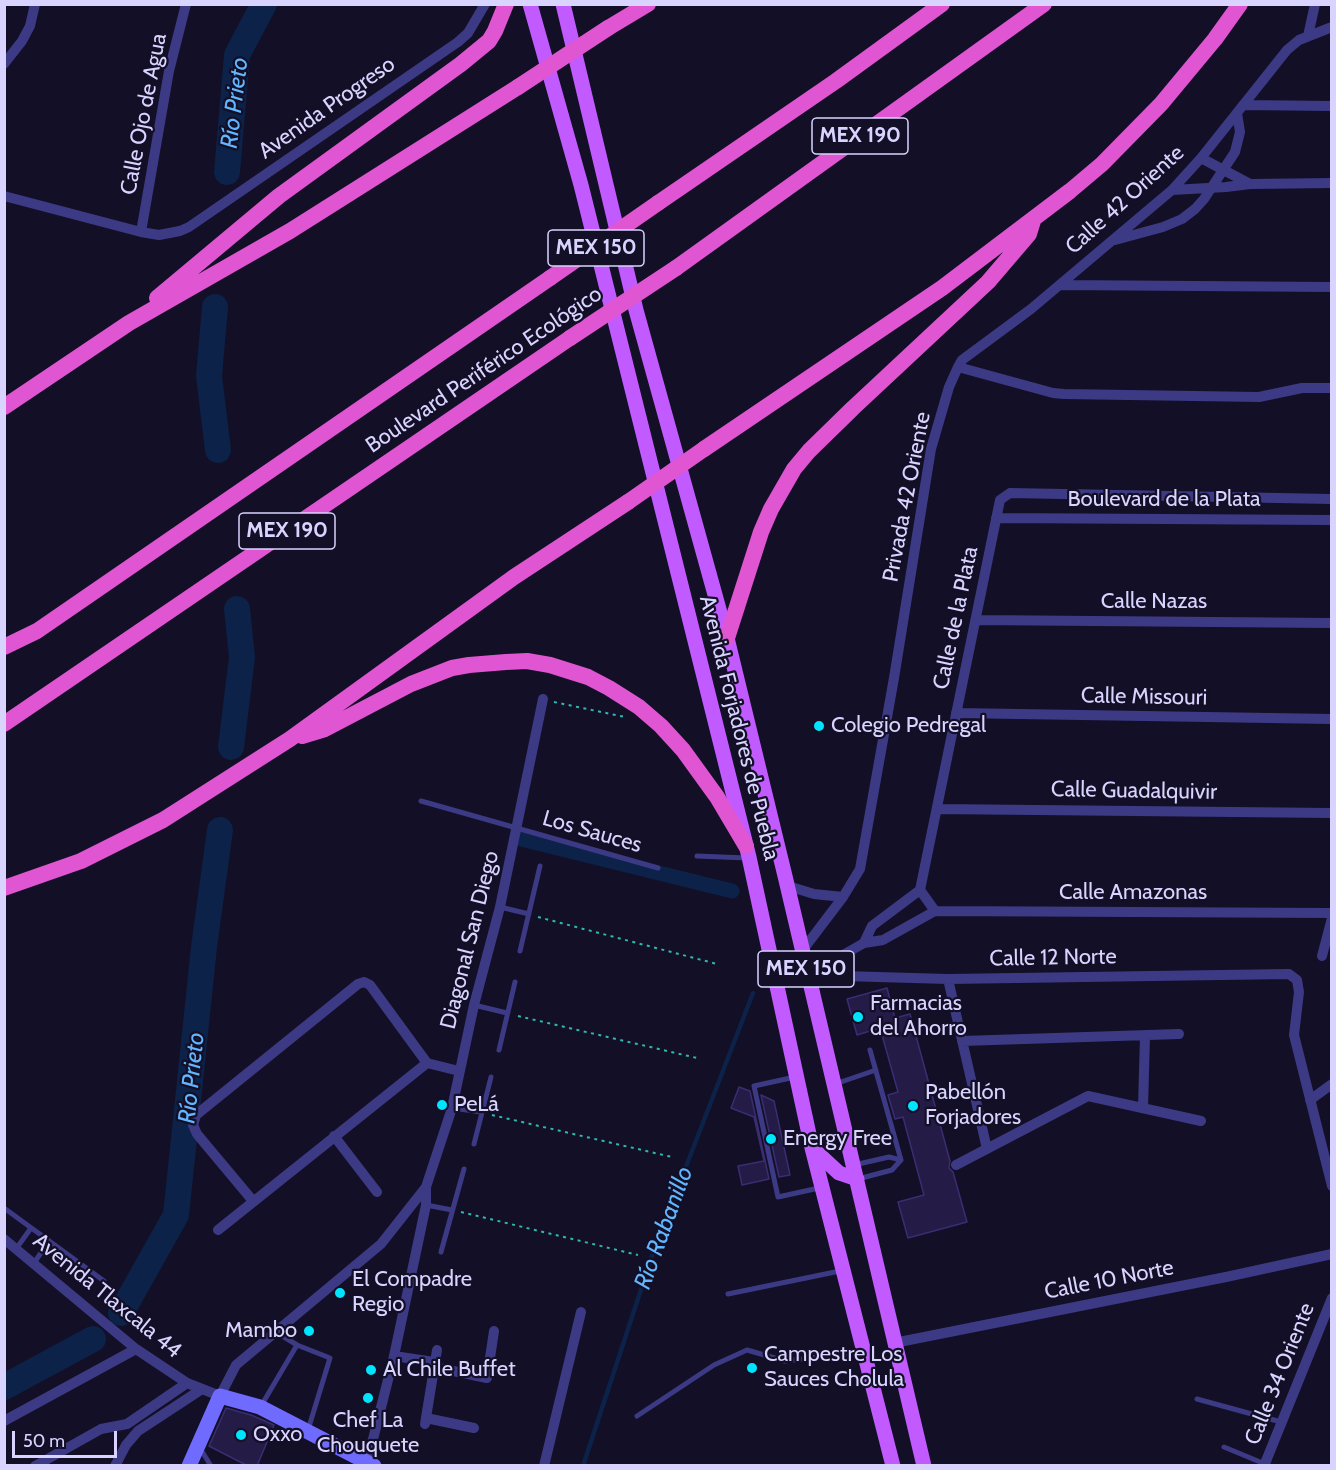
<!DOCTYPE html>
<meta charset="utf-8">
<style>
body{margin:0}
#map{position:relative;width:1336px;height:1470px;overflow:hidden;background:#130f26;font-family:Cabin,sans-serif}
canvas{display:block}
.frame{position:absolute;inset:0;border:6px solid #d9d4ff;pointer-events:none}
.scale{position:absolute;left:12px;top:1431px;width:105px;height:27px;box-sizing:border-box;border:3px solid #d9d4ff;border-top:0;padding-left:8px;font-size:18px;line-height:21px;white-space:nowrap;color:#d9d4ff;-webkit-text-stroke:4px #130f26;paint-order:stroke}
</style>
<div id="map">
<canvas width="1336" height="1470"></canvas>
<div class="frame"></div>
<div class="scale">50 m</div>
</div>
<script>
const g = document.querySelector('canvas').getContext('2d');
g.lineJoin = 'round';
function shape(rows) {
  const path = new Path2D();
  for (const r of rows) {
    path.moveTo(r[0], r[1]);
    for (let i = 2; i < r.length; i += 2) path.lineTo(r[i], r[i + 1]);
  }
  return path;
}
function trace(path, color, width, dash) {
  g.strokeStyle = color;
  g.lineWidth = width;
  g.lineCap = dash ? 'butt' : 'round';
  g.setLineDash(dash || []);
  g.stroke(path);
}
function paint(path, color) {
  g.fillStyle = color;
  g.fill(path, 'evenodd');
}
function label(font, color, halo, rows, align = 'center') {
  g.font = font + ' Cabin,sans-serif';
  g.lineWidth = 4.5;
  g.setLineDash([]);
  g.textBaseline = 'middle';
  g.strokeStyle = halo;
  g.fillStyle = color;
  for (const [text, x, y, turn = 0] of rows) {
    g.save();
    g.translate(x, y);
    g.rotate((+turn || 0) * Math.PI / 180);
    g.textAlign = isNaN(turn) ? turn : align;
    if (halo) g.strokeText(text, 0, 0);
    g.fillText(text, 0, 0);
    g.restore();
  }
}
trace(shape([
 [583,1466,655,1247,753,993]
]), '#0c2248', 4.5);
trace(shape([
 [521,839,732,891]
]), '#0c2248', 15);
trace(shape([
 [227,172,237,55,264,4],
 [215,307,209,376,218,450],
 [231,747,242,657,237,609],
 [121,1313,176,1215,204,947,220,830],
 [4,1387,93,1339]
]), '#0c2248', 26);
const building = shape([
 [887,988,895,1018,910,1014,950,1161,949,1168,953,1172,967,1222,908,1238,898,1202,924,1195,903,1117,895,1119,888,1095,898,1092,880,1028,857,1035,847,999,887,988],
 [739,1087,750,1091,769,1179,742,1185,738,1166,764,1161,754,1117,731,1108,739,1087],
 [761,1095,774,1101,790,1175,779,1177,761,1095],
 [226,1408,251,1415,274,1425,257,1466,248,1466,209,1446,226,1408]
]);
paint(building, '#241b47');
trace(building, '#3b2d73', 1.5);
trace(shape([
 [554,702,625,717],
 [538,917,717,964],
 [518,1016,697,1058],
 [492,1115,672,1157],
 [461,1212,638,1255]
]), '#2fb8b0', 2, [3, 4.5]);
trace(shape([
 [421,801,658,868],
 [697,856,747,858],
 [500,907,529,914],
 [520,951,540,866],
 [474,1005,507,1013],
 [499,1050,515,982],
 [870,1050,901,1160],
 [795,1077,754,1086,778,1197,819,1188],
 [835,1084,876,1070],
 [452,1108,481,1112],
 [474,1144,491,1077],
 [854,1165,889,1157,901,1160,892,1170,858,1179],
 [426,1205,452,1210],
 [4,1208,104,1281],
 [16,1249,31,1228],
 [441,1252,464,1169],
 [34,1263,49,1241],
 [728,1294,840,1271],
 [276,1332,297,1345],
 [1197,1399,1281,1422],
 [261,1406,297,1345,330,1358,308,1430],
 [637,1416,714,1365,747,1350,785,1361,862,1352],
 [1224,1447,1265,1464],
 [197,1449,203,1453,211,1466]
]), '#3d3a85', 5);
trace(shape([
 [1308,36,1315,4],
 [4,64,22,41,30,26,35,4],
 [1243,105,1332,106],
 [1201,158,1250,184],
 [1172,190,1226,187,1250,184,1332,183],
 [4,196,141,232,159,235,180,231,189,227,458,42,468,33,485,4],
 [141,232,169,71,186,4],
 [1115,240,1163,227,1182,219,1195,209,1204,199,1235,152,1240,132,1237,113],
 [1060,285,1332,287],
 [958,367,1053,393,1064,394,1259,397,1302,388,1332,388],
 [996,518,1332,520],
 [976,620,1332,623],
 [956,713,1332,719],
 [937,809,1332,813],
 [788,886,814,894,843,897],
 [920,890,1000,500,1010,493,1332,499],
 [920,890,935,911],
 [864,943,872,926,920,890],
 [802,951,843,897,860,869,894,678,931,449,949,387,958,367,962,360,1031,309,1172,190,1201,158,1287,50,1299,40,1332,27],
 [1322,956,1332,918],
 [808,975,948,979,1289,974,1297,980,1299,992,1294,1035,1332,1186],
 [808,975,864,943,883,940,935,911,1332,913],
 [948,979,987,1149],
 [962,1041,1179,1034],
 [1310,1100,1332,1084],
 [1143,1108,1145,1036],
 [334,1136,377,1192],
 [956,1165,1088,1096,1201,1121],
 [253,1201,197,1134,193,1125,196,1115,358,984,364,982,370,985,427,1063],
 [218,1230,427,1063,459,1071],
 [4,1239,136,1349,187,1383,220,1396,236,1365,381,1244,426,1187],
 [894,1343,1226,1277,1332,1254],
 [394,1356,434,1362],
 [434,1367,487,1378,494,1331],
 [426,1418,474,1428],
 [4,1421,136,1349],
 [425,1424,437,1350],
 [367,1463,394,1356,426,1205,426,1187,452,1108,474,1005,500,907,543,699],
 [35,1466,101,1429,127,1424,187,1383],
 [115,1466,126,1445,138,1431,202,1389],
 [544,1466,581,1312],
 [1264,1466,1332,1298]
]), '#3d3a85', 10);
trace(shape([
 [189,1466,220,1396,260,1407,374,1466]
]), '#6f6bff', 15);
trace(shape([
 [530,4,581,185,749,857,812,1148,893,1466],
 [563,4,636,310,727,638,785,876,924,1466],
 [812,1148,839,1173,857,1179]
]), '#c25bff', 15);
trace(shape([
 [608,28,648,4],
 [658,203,836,81,942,4],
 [676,268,1044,4],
 [157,298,279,196,461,64,489,41,495,31,506,4],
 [4,407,129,323,290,231,518,87],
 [704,449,942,288,1070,191,1102,164,1161,104,1215,39,1240,4],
 [727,638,761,532,771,509,794,469,809,451,853,408,988,282,1029,234,1033,221],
 [4,647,37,631,550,278],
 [4,724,570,338],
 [302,736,325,729,411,684,452,668,469,665,506,662,527,661,550,665,588,677,609,688,639,707,661,726,683,750,717,797,746,846],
 [4,888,81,861,163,820,290,739,514,577,628,502]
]), '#e055d1', 16);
trace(shape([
 [518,87,608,28],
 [550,278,658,203],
 [570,338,676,268],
 [628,502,704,449]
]), '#e055d1', 16);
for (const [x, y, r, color] of [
 [819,726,6,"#00e5ff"],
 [858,1017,6,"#00e5ff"],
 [442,1105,6,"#00e5ff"],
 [913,1106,6,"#00e5ff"],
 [771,1139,6,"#00e5ff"],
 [340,1293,6,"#00e5ff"],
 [309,1331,6,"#00e5ff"],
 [752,1368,6,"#00e5ff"],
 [371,1370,6,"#00e5ff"],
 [368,1398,6,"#00e5ff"],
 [241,1435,6,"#00e5ff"]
]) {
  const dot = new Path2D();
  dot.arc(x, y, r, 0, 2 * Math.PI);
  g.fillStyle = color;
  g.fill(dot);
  trace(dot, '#130f26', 2);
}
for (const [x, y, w] of [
 [860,136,96],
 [596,248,96],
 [287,531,96],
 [806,969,96]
]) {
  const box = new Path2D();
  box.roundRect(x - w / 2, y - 18, w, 36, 4.5);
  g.fillStyle = '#130f26';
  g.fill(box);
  trace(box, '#d9d4ff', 1.5);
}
label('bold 21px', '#d9d4ff', null, [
 ["MEX 190",860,136],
 ["MEX 150",596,248],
 ["MEX 190",287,531],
 ["MEX 150",806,969]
]);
label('22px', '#d9d4ff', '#130f26', [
 ["Avenida Progreso",327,108,-35],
 ["Calle Ojo de Agua",144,114,-79],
 ["Calle 42 Oriente",1125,200,-42],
 ["Boulevard Periférico Ecológico",484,370,-34],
 ["Privada 42 Oriente",907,497,-79],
 ["Boulevard de la Plata",1164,500],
 ["Calle Nazas",1154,602],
 ["Calle de la Plata",956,618,-78],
 ["Calle Missouri",1144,697,1],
 ["Avenida Forjadores de Puebla",739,728,76],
 ["Calle Guadalquivir",1134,791,1],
 ["Los Sauces",592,832,16],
 ["Calle Amazonas",1133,893],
 ["Diagonal San Diego",470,940,-76],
 ["Calle 12 Norte",1053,958,-1],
 ["Calle 10 Norte",1109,1280,-11],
 ["Avenida Tlaxcala 44",107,1296,39],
 ["Calle 34 Oriente",1280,1374,-68]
]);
label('22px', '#d9d4ff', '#130f26', [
 ["Colegio Pedregal",831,726],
 ["Farmacias",870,1004],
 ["del Ahorro",870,1029],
 ["Pabellón",925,1093],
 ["Forjadores",925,1118],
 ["PeLá",454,1105],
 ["Energy Free",783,1139],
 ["El Compadre",352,1280],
 ["Regio",352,1305],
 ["Mambo",297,1331,"right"],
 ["Campestre Los",764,1355],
 ["Sauces Cholula",764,1380],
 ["Al Chile Buffet",383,1370],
 ["Chef La",368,1421,"center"],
 ["Chouquete",368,1446,"center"],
 ["Oxxo",253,1435]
], 'left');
label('italic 24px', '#62b6ff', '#130f26', [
 ["Río Prieto",235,103,-83],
 ["Río Prieto",192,1078,-84],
 ["Río Rabanillo",664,1228,-70]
]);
</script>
